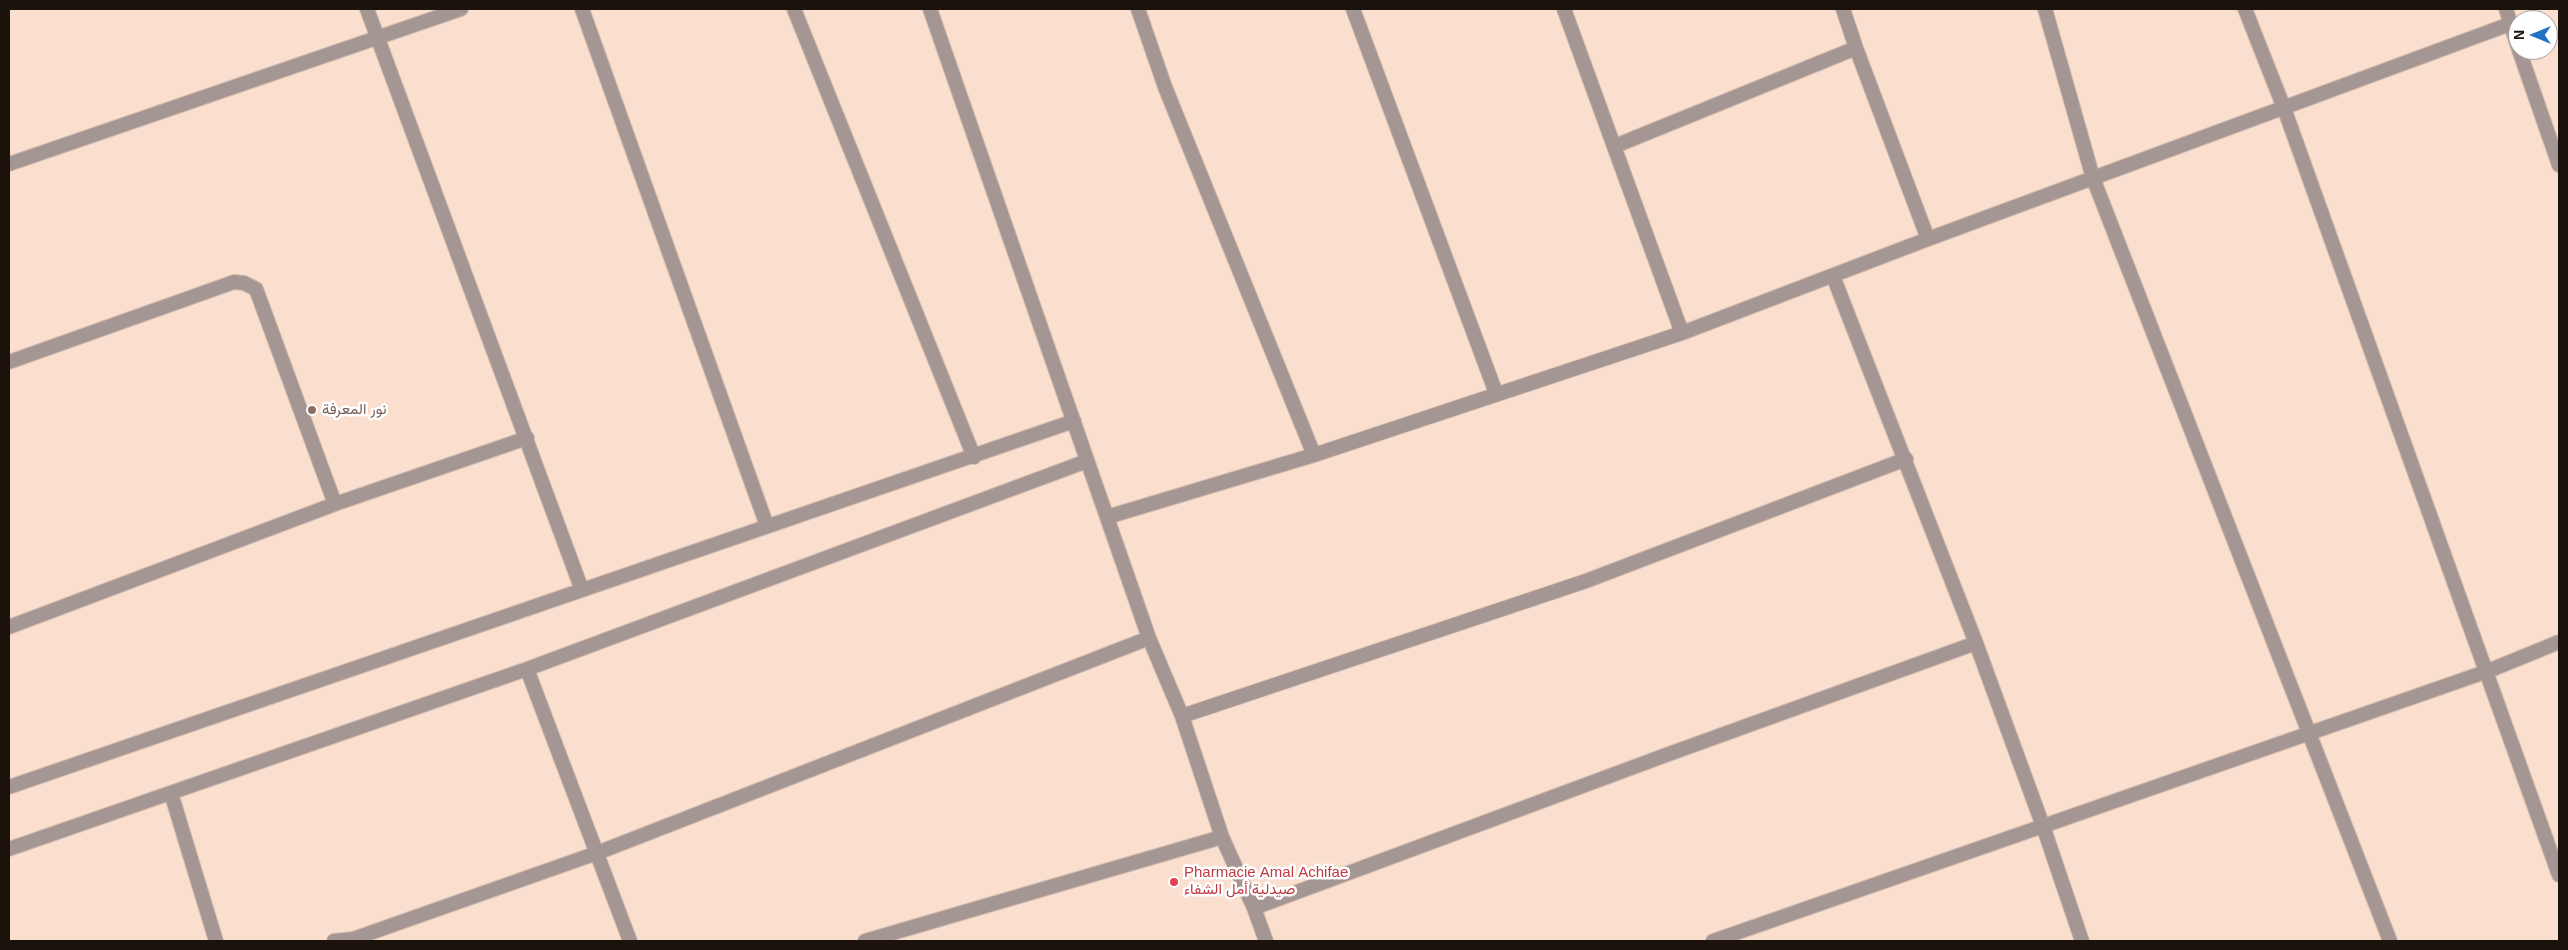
<!DOCTYPE html>
<meta charset="utf-8">
<style>
body{margin:0}
#map{position:relative;width:2568px;height:950px;overflow:hidden;background:#fadece;font-family:Arial,sans-serif}
canvas{display:block}
.frame{position:absolute;inset:0;border:10px solid #1b120c;pointer-events:none}
.north{position:absolute;left:2508px;top:10px;width:50px;height:50px;box-sizing:border-box;background:#fff;border:1px solid #a4a09e;border-radius:50%;rotate:270deg;font-size:14px;font-weight:700;line-height:20px;text-align:center;color:#1b120c}
.north::after{content:'';display:block;margin:auto;width:18px;height:22px;background:#2672c2;clip-path:polygon(50% 0,100% 100%,50% 72%,0 100%)}
</style>
<div id="map">
<canvas width="2568" height="950"></canvas>
<div class="frame"></div>
<div class="north">N</div>
</div>
<script>
const g = document.querySelector('canvas').getContext('2d');
g.lineJoin = 'round';
function shape(rows) {
  const path = new Path2D();
  for (const r of rows) {
    path.moveTo(r[0], r[1]);
    for (let i = 2; i < r.length; i += 2) path.lineTo(r[i], r[i + 1]);
  }
  return path;
}
function trace(path, color, width, dash) {
  g.strokeStyle = color;
  g.lineWidth = width;
  g.lineCap = dash ? 'butt' : 'round';
  g.setLineDash(dash || []);
  g.stroke(path);
}
function label(font, color, halo, rows, align = 'center') {
  g.font = font + ' Arial,Vazirmatn,sans-serif';
  g.lineWidth = 5;
  g.setLineDash([]);
  g.textBaseline = 'middle';
  g.strokeStyle = halo;
  g.fillStyle = color;
  for (const [text, x, y, turn = 0] of rows) {
    g.save();
    g.translate(x, y);
    g.rotate((+turn || 0) * Math.PI / 180);
    g.textAlign = isNaN(turn) ? turn : align;
    if (halo) g.strokeText(text, 0, 0);
    g.fillText(text, 0, 0);
    g.restore();
  }
}
const minor = shape([
 [367,9,582,590],
 [582,9,767,526],
 [794,9,974,457],
 [930,9,1149,638,1182,716,1222,837,1254,908,1266,941],
 [1138,9,1165,87,1314,455],
 [1353,9,1496,393],
 [1564,9,1682,333],
 [1843,9,1856,48,1928,239],
 [2045,9,2093,178,2390,941],
 [2245,9,2284,108,2559,875],
 [2506,9,2518,47],
 [2519,50,2559,165],
 [1615,146,1856,48],
 [9,164,461,9],
 [1833,276,1976,643,2043,826,2082,941],
 [9,362,234,282,244,283,256,289,335,504],
 [1107,517,1314,455,1682,333,1928,239,2510,24],
 [9,627,335,504,527,438],
 [527,669,630,941],
 [1182,716,1586,581,1906,459],
 [9,787,1074,421],
 [171,793,216,941],
 [9,849,527,669,1087,461],
 [1254,908,1666,755,1976,643],
 [334,941,353,939,597,853,1149,638],
 [865,941,1222,837],
 [1713,941,2488,671,2559,642]
]);
trace(minor, '#d6bdaf', 16);
trace(minor, '#a49693', 14);
for (const [x, y, r, color] of [
 [312,410,5,"#8d6e63"],
 [1174,882,5,"#e0444e"]
]) {
  const dot = new Path2D();
  dot.arc(x, y, r, 0, 2 * Math.PI);
  g.fillStyle = color;
  g.fill(dot);
  trace(dot, '#fff', 2);
}
label('15px', '#785e54', '#fff', [
 ["نور المعرفة",322,410]
], 'left');
label('15px', '#be3a42', '#fff', [
 ["Pharmacie Amal Achifae",1184,873],
 ["صيدلية أمل الشفاء",1184,890]
], 'left');
</script>
